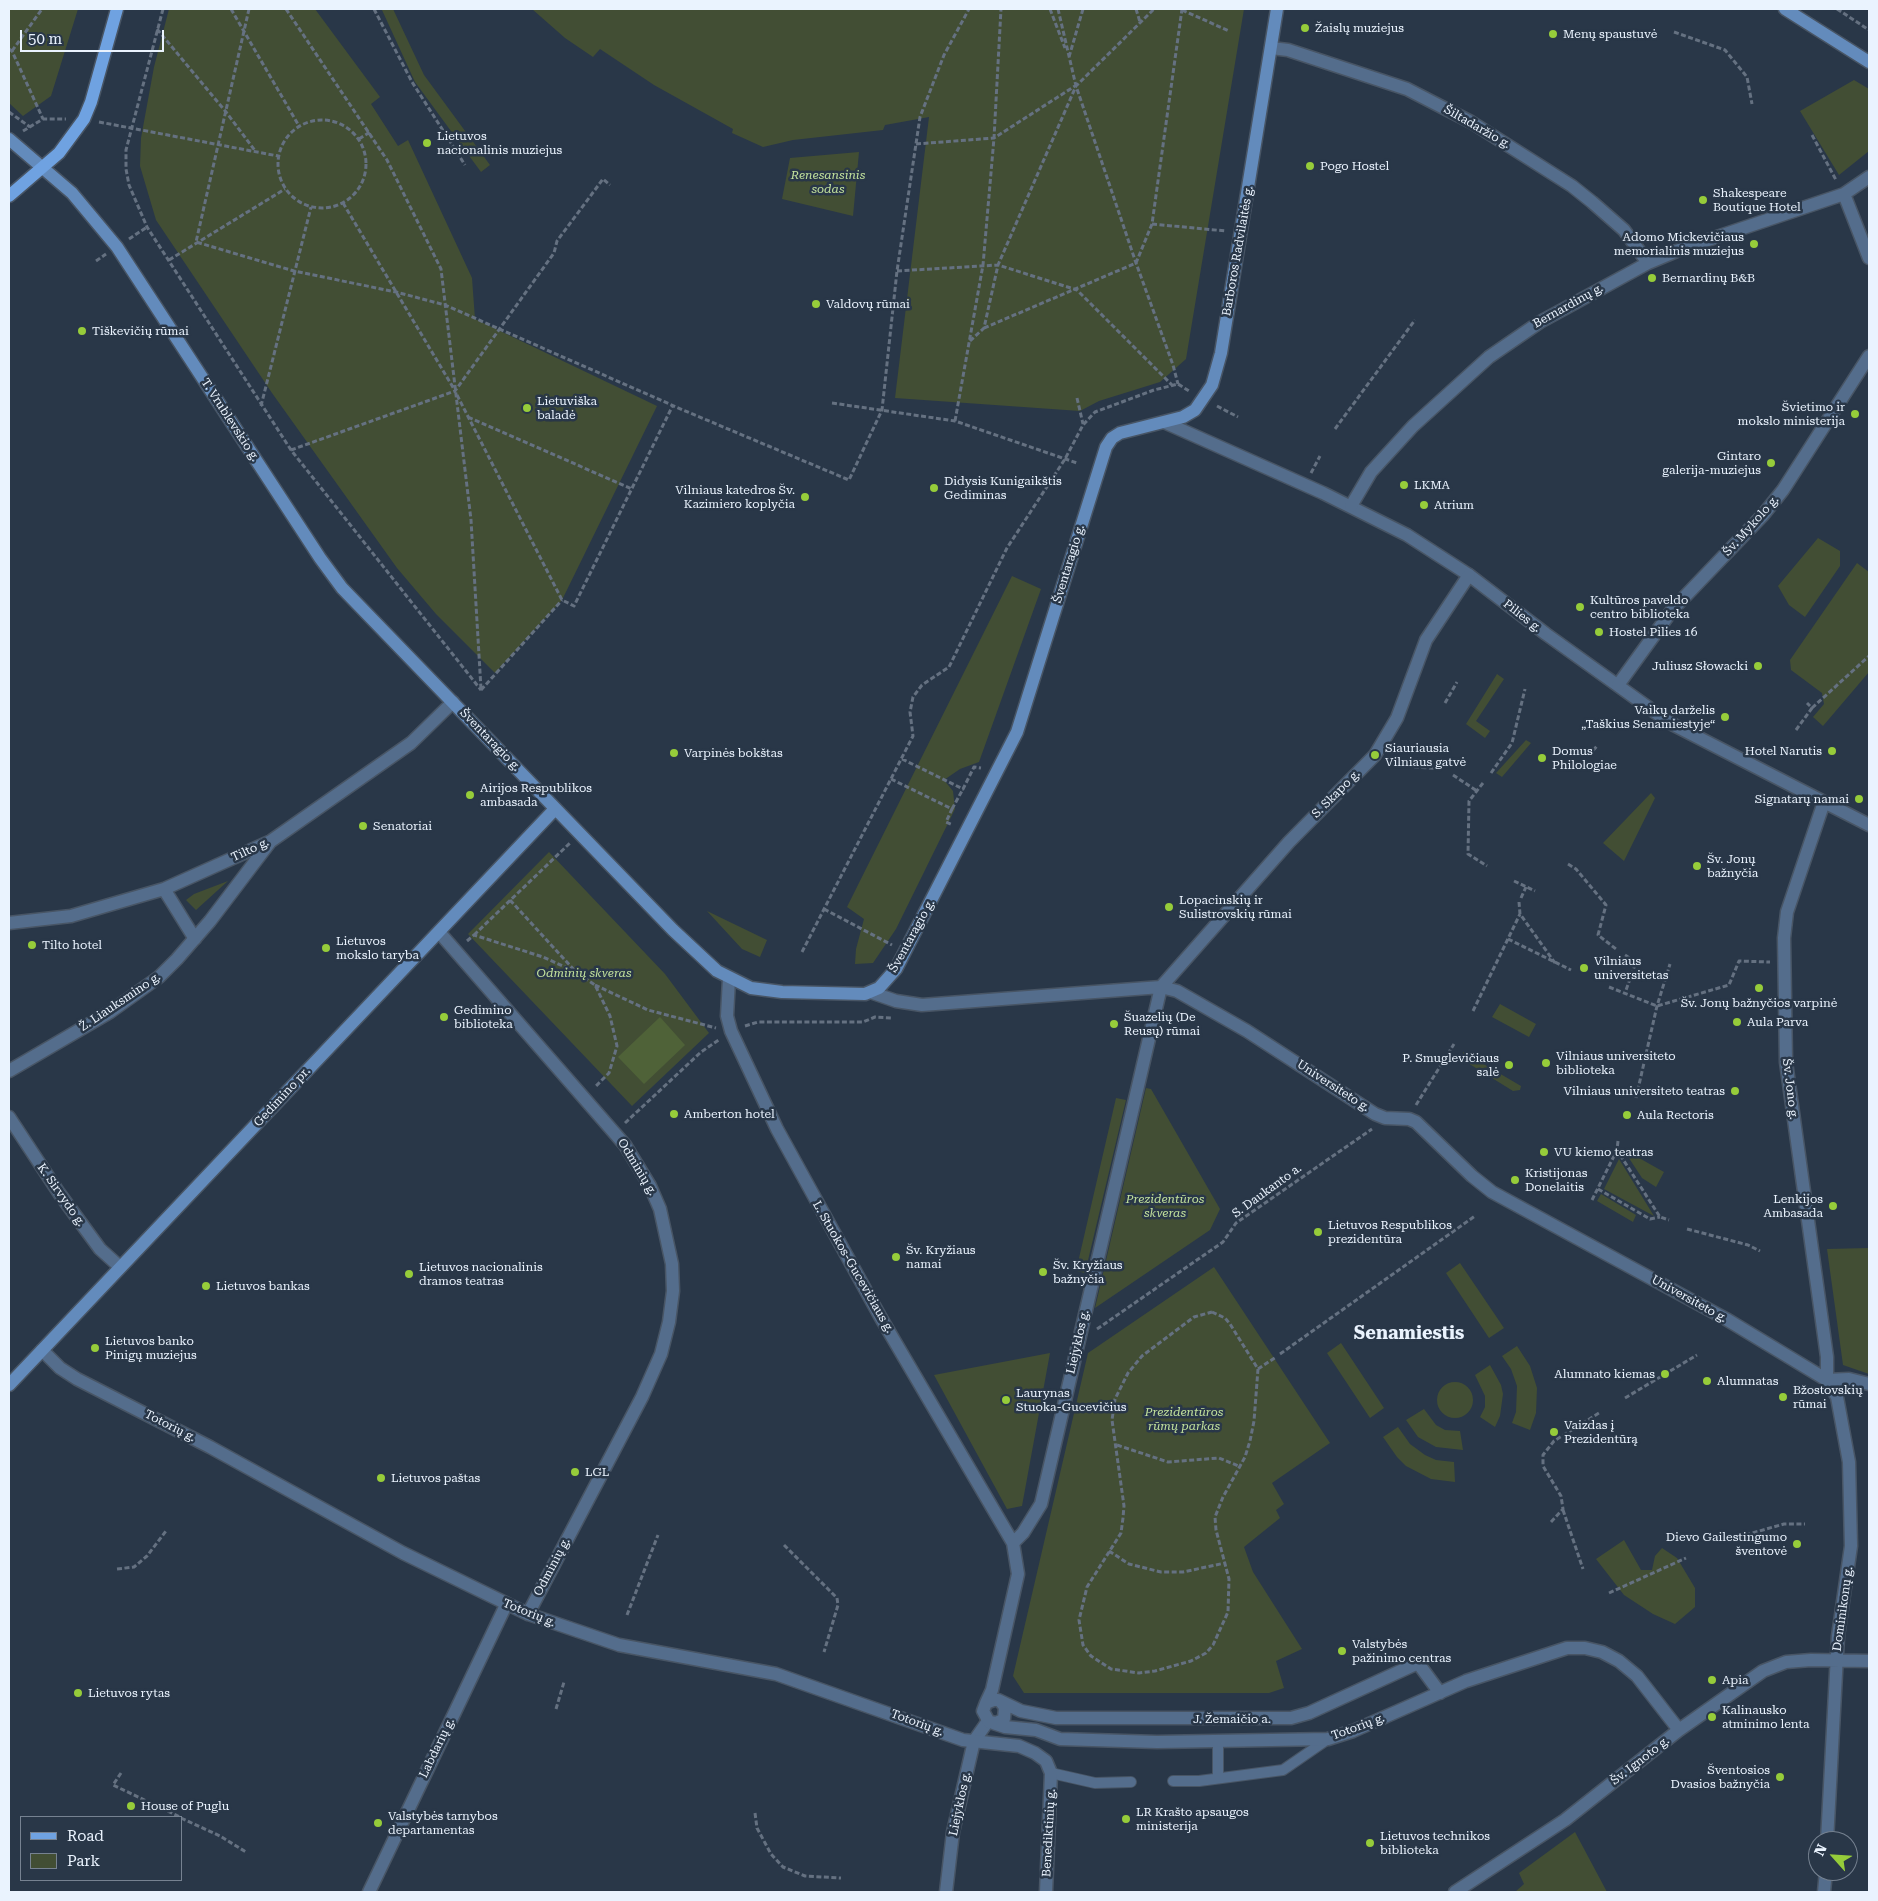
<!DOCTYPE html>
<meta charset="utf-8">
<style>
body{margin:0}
#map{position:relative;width:1878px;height:1901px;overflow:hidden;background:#293748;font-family:"Roboto Serif",serif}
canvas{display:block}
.frame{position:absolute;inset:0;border:10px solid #eaf3fe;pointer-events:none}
.legend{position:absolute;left:20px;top:1816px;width:162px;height:65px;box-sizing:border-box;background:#293748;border:1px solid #768291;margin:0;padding:6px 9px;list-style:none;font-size:15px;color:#eaf3fe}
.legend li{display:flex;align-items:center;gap:10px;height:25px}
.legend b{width:25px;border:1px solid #768291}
.north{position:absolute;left:1808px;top:1831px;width:50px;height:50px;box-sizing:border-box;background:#293748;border:1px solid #768291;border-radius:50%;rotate:296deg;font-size:14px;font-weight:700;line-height:20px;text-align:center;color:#eaf3fe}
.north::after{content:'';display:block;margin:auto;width:18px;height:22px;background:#96cc3a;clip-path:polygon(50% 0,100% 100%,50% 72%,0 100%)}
.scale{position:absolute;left:20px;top:30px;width:144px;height:22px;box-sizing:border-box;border:2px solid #eaf3fe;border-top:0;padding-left:6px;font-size:15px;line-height:18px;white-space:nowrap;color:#eaf3fe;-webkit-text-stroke:4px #293748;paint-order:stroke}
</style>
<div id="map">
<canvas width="1878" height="1901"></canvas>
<div class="frame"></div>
<ul class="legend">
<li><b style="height:6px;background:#6fa2e1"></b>Road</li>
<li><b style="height:14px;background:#424e34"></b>Park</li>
</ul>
<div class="north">N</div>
<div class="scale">50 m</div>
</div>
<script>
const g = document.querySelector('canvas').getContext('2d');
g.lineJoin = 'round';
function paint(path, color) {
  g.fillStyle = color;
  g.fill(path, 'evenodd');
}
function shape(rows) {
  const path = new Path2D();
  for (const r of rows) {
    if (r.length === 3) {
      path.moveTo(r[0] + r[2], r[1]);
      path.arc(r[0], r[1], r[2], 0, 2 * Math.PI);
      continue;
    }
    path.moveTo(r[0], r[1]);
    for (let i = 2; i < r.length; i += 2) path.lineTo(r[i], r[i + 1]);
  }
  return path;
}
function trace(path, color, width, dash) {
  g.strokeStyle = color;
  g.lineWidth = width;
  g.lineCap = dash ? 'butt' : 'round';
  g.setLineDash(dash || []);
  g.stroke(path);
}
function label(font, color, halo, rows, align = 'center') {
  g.font = font + ' "Roboto Serif",serif';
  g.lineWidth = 5;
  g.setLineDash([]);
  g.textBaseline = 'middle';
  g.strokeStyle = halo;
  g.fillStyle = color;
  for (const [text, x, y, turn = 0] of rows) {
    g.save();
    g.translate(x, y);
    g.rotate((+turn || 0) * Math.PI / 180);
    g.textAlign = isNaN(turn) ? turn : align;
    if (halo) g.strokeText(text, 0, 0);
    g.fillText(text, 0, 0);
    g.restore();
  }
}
paint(shape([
 [9,9,78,9,51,96,23,116,9,103],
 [169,9,315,9,380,97,371,104,398,146,408,140,472,278,475,319,657,406,562,600,495,673,436,614,397,568,272,393,156,220,140,166,141,138,154,67],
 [385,9,393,9,424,75,490,165,481,172,415,82,382,10],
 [532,9,1244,9,1186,359,1160,382,1099,401,1080,411,895,398,929,117,885,125,883,130,793,140,763,147,732,133,733,129,654,85,600,49,593,57,565,38],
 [1854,80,1869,89,1869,151,1839,175,1800,111],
 [859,152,853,216,782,199,790,158],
 [1818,538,1840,551,1840,566,1805,617,1789,605,1778,586],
 [1857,563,1869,572,1869,672,1823,726,1813,717,1824,704,1822,693,1791,670,1790,660],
 [1012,576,1041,589,979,762,960,769,944,780,953,791,955,809,896,929,873,963,855,964,856,949,864,919,847,907],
 [1497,674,1504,679,1476,721,1490,731,1485,738,1466,724],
 [1526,740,1531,743,1502,777,1496,773],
 [1651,793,1655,798,1624,861,1603,843],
 [549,852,665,974,709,1033,632,1106,468,934],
 [228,881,196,910,186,900,194,894],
 [707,911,767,940,760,957,742,949],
 [1500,1004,1536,1024,1529,1037,1492,1017],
 [1463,1052,1521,1086,1520,1090,1513,1091,1463,1060],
 [1146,1088,1151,1089,1220,1209,1210,1230,1095,1308],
 [1116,1098,1126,1100,1085,1273,1076,1271],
 [1623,1149,1664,1172,1656,1187,1642,1178],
 [1619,1159,1654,1216,1604,1189],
 [1601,1194,1636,1215,1633,1222,1597,1201],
 [1869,1248,1869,1374,1843,1365,1827,1249],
 [1460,1263,1504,1328,1489,1338,1446,1273],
 [1214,1267,1330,1443,1272,1483,1284,1504,1276,1510,1280,1518,1244,1547,1253,1572,1302,1649,1276,1661,1284,1688,1269,1693,1024,1693,1013,1676,1088,1353],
 [1341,1343,1384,1408,1370,1418,1327,1353],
 [1517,1346,1530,1366,1537,1388,1536,1413,1530,1430,1512,1423,1516,1412,1517,1386,1511,1369,1502,1356],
 [1050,1353,1022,1506,1007,1509,934,1375],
 [1490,1365,1501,1385,1503,1394,1500,1416,1495,1427,1480,1417,1485,1407,1485,1396,1475,1375],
 [1455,1400,18],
 [1424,1409,1436,1425,1445,1430,1460,1431,1463,1450,1436,1447,1418,1437,1406,1420],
 [1398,1427,1410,1444,1425,1455,1436,1460,1454,1462,1455,1482,1431,1479,1406,1466,1397,1457,1383,1437],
 [1624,1540,1641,1570,1652,1570,1655,1556,1662,1548,1677,1558,1695,1588,1695,1607,1675,1624,1653,1614,1624,1595,1596,1559],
 [1575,1832,1607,1892,1515,1892,1524,1884,1519,1873]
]), '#424e34');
paint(shape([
 [660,1017,685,1045,644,1084,618,1057]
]), '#4f6238');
const service = shape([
 [1051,1773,1095,1783,1131,1782],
 [1218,1778,1218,1740],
 [1173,1781,1199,1781,1283,1770,1328,1739]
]);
const pedestrian = shape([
 [1166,423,1323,493,1407,535,1469,575,1546,634,1670,723,1824,802],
 [974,1741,988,1721]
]);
const minor = shape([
 [1271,48,1288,50,1407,89,1471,122,1572,186,1592,202,1624,230,1648,263],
 [1844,194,1869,258],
 [1351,506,1371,472,1413,426,1489,357,1540,322,1648,263,1684,248,1844,194,1869,177],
 [1618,685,1673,609,1763,515,1783,490,1869,356],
 [164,889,195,939],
 [9,923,71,916,164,889,271,841,411,743,453,702],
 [439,932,625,1145,650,1186,660,1209,672,1264,673,1291,669,1322,661,1354,642,1397,528,1614],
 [729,979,727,1016,731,1031,777,1129,881,1318,1013,1543,1018,1574,992,1690,986,1703],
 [873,993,896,1001,922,1005,1161,987,1177,991,1247,1031,1375,1114,1385,1118,1409,1119,1416,1122,1472,1176,1492,1192,1726,1319,1827,1380,1837,1397,1849,1462,1851,1546,1838,1636,1827,1841],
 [9,1071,110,1012,159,977,177,959,210,921,270,842],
 [9,1117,59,1193,100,1249,120,1267],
 [42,1350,60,1368,77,1379,210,1447,403,1553,528,1614,619,1645,776,1674,963,1740,1019,1746,1035,1753,1046,1761,1051,1773,1046,1892],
 [1827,1380,1827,1357,1786,1062,1784,938,1787,912,1824,802,1869,825],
 [1827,1380,1849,1379,1869,1384],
 [1013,1543,1023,1533,1041,1504,1161,987,1289,842,1375,755,1397,718,1426,640,1469,575],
 [1001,1702,1005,1707,1004,1719,997,1723,989,1722,983,1711,986,1703,994,1700,998,1700,1021,1711,1056,1718,1291,1718,1309,1713,1418,1663,1440,1693],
 [993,1723,1005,1727,1036,1730,1060,1739,1157,1742,1328,1739,1353,1731,1466,1681,1567,1648,1585,1648,1602,1652,1619,1661,1637,1676,1679,1730],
 [369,1892,506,1605],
 [946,1892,953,1832,974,1741],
 [1455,1892,1565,1820,1679,1730,1763,1671,1786,1662,1811,1660,1869,1661],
 [1824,1892,1826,1871]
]);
const secondary = shape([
 [1785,9,1869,62],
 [9,139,72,193,117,247,320,558,342,588,673,930,717,971,751,988,782,992,865,994,879,988,896,969,1017,732,1106,447,1112,438,1120,433,1183,417,1195,410,1212,385,1221,353,1277,9],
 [9,1385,555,809]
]);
const primary = shape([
 [9,196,59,153,84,119,91,102,117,9]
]);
trace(service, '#485565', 12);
trace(pedestrian, '#485565', 15);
trace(minor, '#485565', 15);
trace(secondary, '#485565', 15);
trace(primary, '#485565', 15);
trace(shape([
 [163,9,126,150,126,169,129,185,147,227,291,450,481,690],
 [231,9,299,126],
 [249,9,196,242,294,271,396,292,445,305,683,410,849,480,882,410,897,271,920,117,944,55,969,9],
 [286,9,387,160,441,269,471,520,481,689],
 [374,9,412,82,465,165],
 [1050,9,1065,48],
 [1058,9,1076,86,1136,263,1173,365,1178,384],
 [1136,9,1140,22],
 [1837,9,1869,30],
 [1182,10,1229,31],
 [157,29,226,112,256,152],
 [1674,32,1725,50,1747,77,1752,104],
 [9,49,12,51,43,119],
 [12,51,42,9],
 [1069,57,1083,9],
 [9,112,30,127],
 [322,164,44],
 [99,122,278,156],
 [23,131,43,119,66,119],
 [1812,135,1836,180],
 [359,139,370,132],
 [916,144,994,138,1075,86],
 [343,203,454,389],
 [1152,224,1226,231],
 [129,239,147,227],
 [169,260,285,189],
 [96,261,106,254],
 [897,271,998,265,1077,290,1172,385],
 [984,328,1136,263,1152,224,1182,9],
 [970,341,984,328,998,265,1076,86,1154,9],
 [457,395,562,600,574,606,673,405],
 [1077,398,1083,424],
 [832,403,955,421,1077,463],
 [261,406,311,207],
 [1217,406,1238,417],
 [468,417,632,489],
 [955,421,983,265,994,138,1001,9],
 [1335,429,1415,320],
 [291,450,455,391,554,253,557,241,603,179,610,185],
 [1311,473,1320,456],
 [481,690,562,600],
 [1445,703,1457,682],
 [1812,708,1869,656],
 [1796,730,1812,708,1807,703],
 [1588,756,1597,746],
 [902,759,963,789,974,767,981,768],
 [1414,767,1443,769],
 [1491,773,1512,743,1525,689],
 [1453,775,1477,791],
 [891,779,952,809,946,822,953,825],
 [1483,783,1469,801,1468,854,1487,866],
 [952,809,963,789],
 [1568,864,1576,869,1606,905,1598,935,1616,949],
 [1514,881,1535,891],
 [1521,898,1526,887],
 [510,900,575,971],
 [1519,902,1520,914,1555,963],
 [824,909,892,945],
 [474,935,570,843],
 [1508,939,1571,970],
 [467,941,474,935,543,957,576,972,595,985,610,1016,617,1046,609,1073,595,1087],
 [802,952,913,736,910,712,913,697,922,685,949,667,1007,548,1065,459,1083,425,1095,412,1154,390,1178,384,1189,391],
 [1625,955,1636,962,1625,993],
 [595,985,648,1010,716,1028],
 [1609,987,1657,1006,1729,985,1739,961,1770,962],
 [1473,1011,1520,914],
 [745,1026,758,1022,863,1022,875,1017,892,1018],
 [1636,1098,1657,1006,1670,964],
 [1416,1105,1454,1044],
 [625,1123,701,1052,720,1039],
 [1618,1141,1617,1150,1660,1217,1669,1220],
 [1598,1189,1650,1219,1660,1217],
 [1592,1200,1617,1150],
 [1687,1229,1748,1245,1760,1251],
 [1212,1312,1225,1318,1230,1324,1258,1369,1254,1421,1250,1441,1245,1457,1223,1497,1215,1517,1216,1530,1229,1579,1228,1612,1213,1645,1206,1653,1191,1661,1155,1671,1139,1673,1111,1669,1091,1656,1083,1645,1079,1620,1087,1587,1121,1533,1123,1518,1124,1506,1112,1420,1115,1399,1128,1373,1142,1356,1194,1317,1212,1312],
 [1097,1329,1223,1242,1236,1223,1372,1129],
 [1280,1354,1475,1216],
 [1258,1369,1276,1357],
 [1625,1398,1697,1355],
 [1117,1445,1168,1462,1219,1458,1241,1467],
 [1563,1510,1583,1569],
 [1551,1522,1563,1509,1561,1496,1543,1466,1543,1455,1554,1441,1599,1413],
 [1731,1539,1784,1524,1805,1524],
 [784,1545,837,1598,838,1605,824,1652],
 [1109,1551,1129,1564,1161,1572,1183,1572,1225,1563],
 [117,1569,134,1567,147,1556,166,1531],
 [1609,1593,1686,1558],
 [627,1615,658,1535],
 [556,1709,564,1682],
 [121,1773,113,1785,180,1817],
 [755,1813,757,1828,771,1854,783,1867,805,1876,841,1878],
 [181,1818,220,1836,246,1852]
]), '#657181', 3, [5, 2.5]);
trace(service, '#546d8c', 10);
trace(pedestrian, '#546d8c', 12);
trace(minor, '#546d8c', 12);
trace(secondary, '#638bbc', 12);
trace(primary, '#6fa2e1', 12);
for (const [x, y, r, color] of [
 [1305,28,5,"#96cc3a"],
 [1553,34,5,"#96cc3a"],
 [427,143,5,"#96cc3a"],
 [1310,166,5,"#96cc3a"],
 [1703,200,5,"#96cc3a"],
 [1754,244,5,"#96cc3a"],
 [1652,278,5,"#96cc3a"],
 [816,304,5,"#96cc3a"],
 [82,331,5,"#96cc3a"],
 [527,408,5,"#96cc3a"],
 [1855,414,5,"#96cc3a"],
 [1771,463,5,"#96cc3a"],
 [1404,485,5,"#96cc3a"],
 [934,488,5,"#96cc3a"],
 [805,497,5,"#96cc3a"],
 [1424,505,5,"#96cc3a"],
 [1580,607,5,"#96cc3a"],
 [1599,632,5,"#96cc3a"],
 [1758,666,5,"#96cc3a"],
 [1725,717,5,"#96cc3a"],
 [1832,751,5,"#96cc3a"],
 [674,753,5,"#96cc3a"],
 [1375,755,5,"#96cc3a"],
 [1542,758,5,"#96cc3a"],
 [470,795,5,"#96cc3a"],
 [1859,799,5,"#96cc3a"],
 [363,826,5,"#96cc3a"],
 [1697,866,5,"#96cc3a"],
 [1169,907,5,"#96cc3a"],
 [32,945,5,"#96cc3a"],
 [326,948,5,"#96cc3a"],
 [1584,968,5,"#96cc3a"],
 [1759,988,5,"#96cc3a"],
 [444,1017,5,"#96cc3a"],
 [1737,1022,5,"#96cc3a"],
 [1114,1024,5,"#96cc3a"],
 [1546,1063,5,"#96cc3a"],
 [1509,1065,5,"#96cc3a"],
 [1735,1091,5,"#96cc3a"],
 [674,1114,5,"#96cc3a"],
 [1627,1115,5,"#96cc3a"],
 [1544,1152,5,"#96cc3a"],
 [1515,1180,5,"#96cc3a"],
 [1833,1206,5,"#96cc3a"],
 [1318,1232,5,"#96cc3a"],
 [896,1257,5,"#96cc3a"],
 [1043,1272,5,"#96cc3a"],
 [409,1274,5,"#96cc3a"],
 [206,1286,5,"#96cc3a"],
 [95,1348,5,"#96cc3a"],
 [1665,1374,5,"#96cc3a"],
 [1707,1381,5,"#96cc3a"],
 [1783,1397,5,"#96cc3a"],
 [1006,1400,5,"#96cc3a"],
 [1554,1432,5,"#96cc3a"],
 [575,1472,5,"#96cc3a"],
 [381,1478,5,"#96cc3a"],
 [1797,1544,5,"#96cc3a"],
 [1342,1651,5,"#96cc3a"],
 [1712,1680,5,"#96cc3a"],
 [78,1693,5,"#96cc3a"],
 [1712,1717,5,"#96cc3a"],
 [1780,1777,5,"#96cc3a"],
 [131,1806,5,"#96cc3a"],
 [1126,1819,5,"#96cc3a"],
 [378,1823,5,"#96cc3a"],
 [1370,1843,5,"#96cc3a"]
]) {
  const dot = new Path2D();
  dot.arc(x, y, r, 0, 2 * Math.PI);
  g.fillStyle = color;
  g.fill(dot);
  trace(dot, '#293748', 2);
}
label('12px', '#eaf3fe', '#293748', [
 ["Žaislų muziejus",1315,28],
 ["Menų spaustuvė",1563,34],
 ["Lietuvos",437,136],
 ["nacionalinis muziejus",437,150],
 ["Pogo Hostel",1320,166],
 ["Shakespeare",1713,193],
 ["Boutique Hotel",1713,207],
 ["Adomo Mickevičiaus",1744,237,"right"],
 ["memorialinis muziejus",1744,251,"right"],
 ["Bernardinų B&B",1662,278],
 ["Valdovų rūmai",826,304],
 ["Tiškevičių rūmai",92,331],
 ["Lietuviška",537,401],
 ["baladė",537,415],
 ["Švietimo ir",1845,407,"right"],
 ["mokslo ministerija",1845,421,"right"],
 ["Gintaro",1761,456,"right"],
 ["galerija-muziejus",1761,470,"right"],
 ["Didysis Kunigaikštis",944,481],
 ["Gediminas",944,495],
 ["LKMA",1414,485],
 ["Vilniaus katedros Šv.",795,490,"right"],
 ["Kazimiero koplyčia",795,504,"right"],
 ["Atrium",1434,505],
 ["Kultūros paveldo",1590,600],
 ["centro biblioteka",1590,614],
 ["Hostel Pilies 16",1609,632],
 ["Juliusz Słowacki",1748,666,"right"],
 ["Vaikų darželis",1715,710,"right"],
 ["„Taškius Senamiestyje“",1715,724,"right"],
 ["Siauriausia",1385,748],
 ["Vilniaus gatvė",1385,762],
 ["Domus",1552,751],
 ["Philologiae",1552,765],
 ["Hotel Narutis",1822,751,"right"],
 ["Varpinės bokštas",684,753],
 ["Airijos Respublikos",480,788],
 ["ambasada",480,802],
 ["Signatarų namai",1849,799,"right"],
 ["Senatoriai",373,826],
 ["Šv. Jonų",1707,859],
 ["bažnyčia",1707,873],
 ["Lopacinskių ir",1179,900],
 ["Sulistrovskių rūmai",1179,914],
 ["Lietuvos",336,941],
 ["mokslo taryba",336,955],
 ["Tilto hotel",42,945],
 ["Vilniaus",1594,961],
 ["universitetas",1594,975],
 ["Šv. Jonų bažnyčios varpinė",1759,1003,"center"],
 ["Gedimino",454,1010],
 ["biblioteka",454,1024],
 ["Šuazelių (De",1124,1017],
 ["Reusų) rūmai",1124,1031],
 ["Aula Parva",1747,1022],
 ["Vilniaus universiteto",1556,1056],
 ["biblioteka",1556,1070],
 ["P. Smuglevičiaus",1499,1058,"right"],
 ["salė",1499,1072,"right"],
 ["Vilniaus universiteto teatras",1725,1091,"right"],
 ["Amberton hotel",684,1114],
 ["Aula Rectoris",1637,1115],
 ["VU kiemo teatras",1554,1152],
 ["Kristijonas",1525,1173],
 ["Donelaitis",1525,1187],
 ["Lenkijos",1823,1199,"right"],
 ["Ambasada",1823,1213,"right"],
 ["Lietuvos Respublikos",1328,1225],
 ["prezidentūra",1328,1239],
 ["Šv. Kryžiaus",906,1250],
 ["namai",906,1264],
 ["Šv. Kryžiaus",1053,1265],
 ["bažnyčia",1053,1279],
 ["Lietuvos nacionalinis",419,1267],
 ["dramos teatras",419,1281],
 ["Lietuvos bankas",216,1286],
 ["Lietuvos banko",105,1341],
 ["Pinigų muziejus",105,1355],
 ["Alumnato kiemas",1655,1374,"right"],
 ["Alumnatas",1717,1381],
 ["Bžostovskių",1793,1390],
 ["rūmai",1793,1404],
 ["Laurynas",1016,1393],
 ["Stuoka-Gucevičius",1016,1407],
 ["Vaizdas į",1564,1425],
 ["Prezidentūrą",1564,1439],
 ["LGL",585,1472],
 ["Lietuvos paštas",391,1478],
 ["Dievo Gailestingumo",1787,1537,"right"],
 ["šventovė",1787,1551,"right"],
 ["Valstybės",1352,1644],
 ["pažinimo centras",1352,1658],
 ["Apia",1722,1680],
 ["Lietuvos rytas",88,1693],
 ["Kalinausko",1722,1710],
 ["atminimo lenta",1722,1724],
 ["Šventosios",1770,1770,"right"],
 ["Dvasios bažnyčia",1770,1784,"right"],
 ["House of Puglu",141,1806],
 ["LR Krašto apsaugos",1136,1812],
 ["ministerija",1136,1826],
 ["Valstybės tarnybos",388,1816],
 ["departamentas",388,1830],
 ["Lietuvos technikos",1380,1836],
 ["biblioteka",1380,1850]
], 'left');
label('12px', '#eaf3fe', '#293748', [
 ["Šiltadaržio g.",1477,127,30],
 ["Barboros Radvilaitės g.",1238,251,-80],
 ["Bernardinų g.",1568,306,-29],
 ["T. Vrublevskio g.",230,420,57],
 ["Šv. Mykolo g.",1751,526,-48],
 ["Šventaragio g.",1069,564,-73],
 ["Pilies g.",1522,616,38],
 ["Šventaragio g.",490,740,46],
 ["S. Skapo g.",1336,794,-45],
 ["Tilto g.",250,850,-25],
 ["Šventaragio g.",912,936,-61],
 ["Ž. Liauksmino g.",120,1002,-34],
 ["Universiteto g.",1333,1086,33],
 ["Šv. Jono g.",1790,1089,83],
 ["Gedimino pr.",282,1097,-47],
 ["Odminių g.",637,1167,59],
 ["S. Daukanto a.",1267,1191,-36],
 ["K. Sirvydo g.",61,1195,55],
 ["L. Stuokos-Gucevičiaus g.",853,1267,60],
 ["Universiteto g.",1689,1299,29],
 ["Liejyklos g.",1078,1342,-77],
 ["Totorių g.",170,1426,27],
 ["Odminių g.",552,1567,-62],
 ["Dominikonų g.",1843,1609,-82],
 ["Totorių g.",529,1613,22],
 ["J. Žemaičio a.",1232,1719],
 ["Totorių g.",917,1723,20],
 ["Totorių g.",1358,1727,-20],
 ["Labdarių g.",437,1748,-64],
 ["Šv. Ignoto g.",1640,1761,-38],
 ["Liejyklos g.",960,1804,-78],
 ["Benediktinių g.",1049,1833,-87]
]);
label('italic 12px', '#c2e19c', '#293748', [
 ["Renesansinis",828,175],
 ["sodas",828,189],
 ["Odminių skveras",584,973],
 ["Prezidentūros",1165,1199],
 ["skveras",1165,1213],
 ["Prezidentūros",1184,1412],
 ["rūmų parkas",1184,1426]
]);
label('bold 18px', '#eaf3fe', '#293748', [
 ["Senamiestis",1409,1334]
]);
</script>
